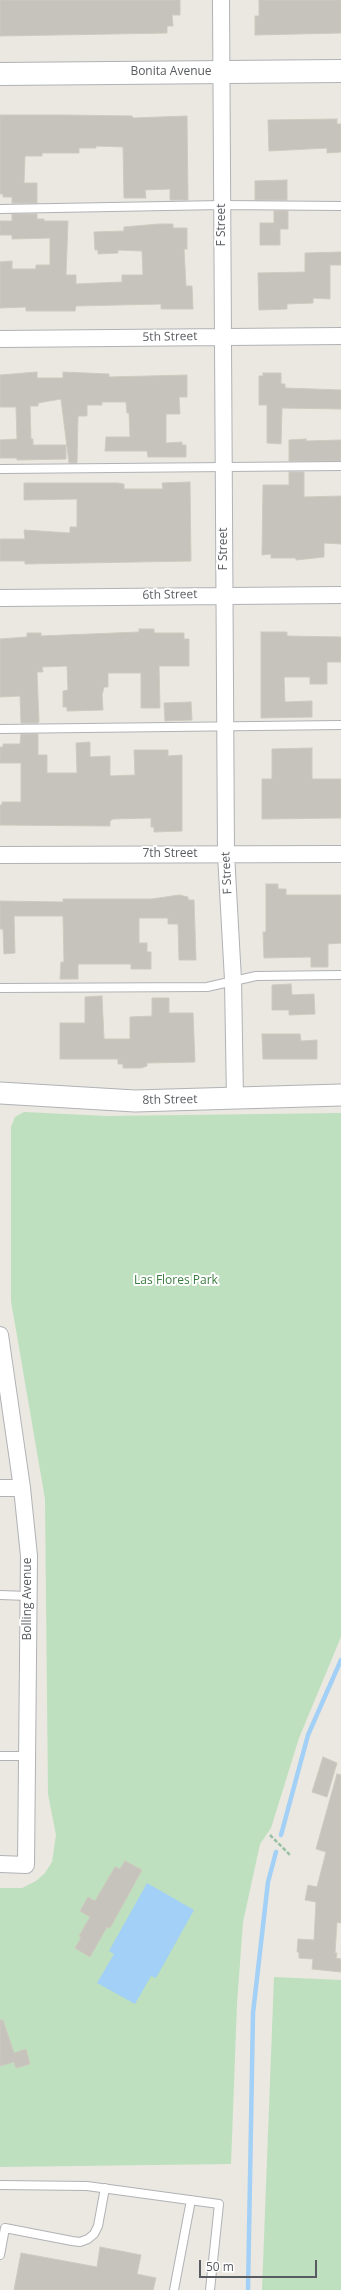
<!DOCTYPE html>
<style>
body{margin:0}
#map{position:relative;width:341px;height:2290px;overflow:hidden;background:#eae8e0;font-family:"Open Sans",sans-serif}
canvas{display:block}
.scale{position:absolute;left:199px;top:2260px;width:118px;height:18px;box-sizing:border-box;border:2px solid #585b5f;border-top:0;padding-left:5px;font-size:12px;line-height:14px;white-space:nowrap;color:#585b5f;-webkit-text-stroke:3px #fff;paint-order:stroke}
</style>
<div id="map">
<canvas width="341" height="2290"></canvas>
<div class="scale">50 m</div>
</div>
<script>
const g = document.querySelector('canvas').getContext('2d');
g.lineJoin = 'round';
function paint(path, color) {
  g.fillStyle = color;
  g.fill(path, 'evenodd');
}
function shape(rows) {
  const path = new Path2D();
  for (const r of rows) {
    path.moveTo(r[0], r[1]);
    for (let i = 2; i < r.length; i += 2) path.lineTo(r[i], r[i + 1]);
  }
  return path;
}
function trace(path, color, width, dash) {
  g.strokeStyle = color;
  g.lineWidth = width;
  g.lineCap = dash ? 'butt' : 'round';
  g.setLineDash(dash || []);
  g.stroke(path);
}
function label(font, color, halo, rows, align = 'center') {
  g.font = font + ' "Open Sans",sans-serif';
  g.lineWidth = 4;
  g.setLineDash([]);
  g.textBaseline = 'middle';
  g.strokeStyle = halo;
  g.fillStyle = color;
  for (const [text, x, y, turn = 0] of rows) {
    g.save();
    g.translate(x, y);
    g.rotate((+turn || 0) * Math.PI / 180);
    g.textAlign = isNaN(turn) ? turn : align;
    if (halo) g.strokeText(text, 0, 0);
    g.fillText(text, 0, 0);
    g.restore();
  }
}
paint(shape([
 [24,1112,107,1116,341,1113,341,1637,299,1738,271,1828,260,1844,243,1922,237,2004,231,2164,0,2167,0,1888,22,1888,36,1881,45,1873,52,1862,56,1835,48,1794,45,1499,11,1301,11,1127,15,1117],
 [274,1977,341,1980,341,2290,262,2290]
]), '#bee0be');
paint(shape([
 [147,1883,194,1910,156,1978,151,1976,135,2004,97,1983,114,1954,109,1951]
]), '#a3d0f6');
trace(shape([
 [281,1835,308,1735,341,1660],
 [248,2290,253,2013,268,1882,276,1852]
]), '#a3d0f6', 4.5);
const building = shape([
 [0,0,180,0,180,15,172,15,173,26,167,26,167,33,0,36,0,0],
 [259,0,341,0,341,33,255,35,255,16,259,16,259,0],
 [0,115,64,115,132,116,133,118,187,116,188,200,170,200,170,189,145,190,146,198,124,198,123,147,96,146,96,148,79,148,79,153,42,153,42,156,25,156,24,183,37,183,37,203,12,203,12,197,3,197,3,194,0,194,0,115],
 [337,119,337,124,341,124,341,152,327,153,327,148,269,151,268,120,337,119],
 [287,180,287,200,255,200,255,181,287,180],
 [274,211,288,211,288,229,280,229,280,245,260,245,260,223,274,223,274,211],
 [12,214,37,214,37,219,44,219,44,221,68,221,66,275,76,275,76,284,122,282,122,275,143,275,142,251,118,250,118,253,98,254,98,250,95,250,94,232,124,231,124,227,159,224,173,224,173,228,187,228,187,249,184,249,186,286,192,286,193,309,161,309,161,304,76,306,75,311,26,311,26,307,0,308,0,262,12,261,12,269,36,269,36,265,50,265,50,238,12,239,12,235,0,235,0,221,12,221,12,214],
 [341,252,341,265,330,265,330,299,313,298,313,303,287,304,287,309,259,310,258,273,305,272,305,253,341,252],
 [37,372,37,378,63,378,63,372,109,374,109,377,187,375,187,397,179,397,180,414,166,414,166,443,182,442,182,445,186,445,186,457,148,457,147,451,105,451,106,437,130,437,129,413,127,413,126,402,102,402,102,405,87,405,87,416,78,416,77,463,69,463,61,399,38,403,38,406,30,406,31,439,33,439,33,445,66,445,66,459,17,460,17,458,0,458,0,440,17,439,16,407,0,407,0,375,37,372],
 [263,373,281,373,281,384,285,384,285,388,341,390,341,409,282,408,281,444,267,443,267,405,259,405,259,376,263,376,263,373],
 [306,439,306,441,341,440,341,461,289,461,289,440,306,439],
 [289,472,304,472,304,497,341,496,341,544,324,543,324,557,296,560,296,558,271,558,271,554,262,555,263,485,289,485,289,472],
 [190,482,191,561,25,564,25,561,0,561,0,539,25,539,24,530,70,533,70,527,77,527,77,499,24,500,24,483,118,483,124,484,124,489,163,489,162,483,190,482],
 [139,629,154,629,154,633,184,633,184,639,189,639,189,666,159,666,160,708,141,708,141,673,108,673,108,687,104,687,102,695,103,710,67,711,67,707,63,707,63,691,68,690,67,666,42,667,43,672,37,672,39,722,37,723,21,723,20,696,0,697,0,639,27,637,27,633,41,633,41,636,139,632,139,629],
 [261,632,287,632,287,636,341,637,341,662,327,662,327,684,310,684,310,677,284,677,285,702,312,701,312,717,261,718,261,632],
 [191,702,192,720,165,721,164,703,191,702],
 [21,734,38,734,38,755,47,755,47,773,77,773,76,743,90,742,90,757,110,756,110,776,135,775,134,750,168,750,168,756,182,755,182,831,154,832,154,827,151,827,151,818,113,819,110,821,110,826,0,825,0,805,2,805,2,802,21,802,21,763,0,763,0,747,3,747,3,744,20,744,21,734],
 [312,748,312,779,341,779,341,818,262,819,262,779,272,779,272,749,312,748],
 [266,884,278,884,278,889,286,889,286,895,341,895,341,943,328,944,328,967,311,967,311,958,310,957,264,958,263,932,266,932,266,884],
 [179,895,188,897,188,900,194,900,196,960,179,960,178,924,168,924,168,918,139,918,139,943,147,943,147,952,151,952,151,969,131,969,131,964,78,964,78,979,60,979,61,962,64,962,63,916,14,916,15,953,4,954,3,929,0,929,0,901,63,902,63,899,152,899,179,895],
 [291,984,292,995,314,994,315,1014,289,1015,289,1010,272,1010,272,985,291,984],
 [102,996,104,1039,130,1039,130,1017,152,1016,152,998,169,998,169,1013,193,1013,195,1062,147,1063,147,1066,141,1068,123,1068,123,1064,118,1064,118,1059,60,1059,60,1023,85,1023,85,997,102,996],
 [262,1034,300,1034,301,1041,317,1040,317,1059,263,1059,262,1034],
 [323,1757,337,1763,327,1797,312,1792,323,1757],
 [337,1774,341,1775,341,1923,337,1922,335,1953,337,1953,336,1958,341,1959,341,1972,312,1969,313,1959,299,1958,299,1952,297,1952,298,1939,314,1940,316,1902,305,1900,308,1885,317,1887,326,1852,316,1849,337,1774],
 [125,1861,142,1870,110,1928,107,1927,90,1957,75,1948,81,1938,79,1936,90,1917,80,1911,88,1897,95,1901,115,1867,120,1869,125,1861],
 [0,2020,3,2020,14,2053,26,2049,30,2064,16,2068,14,2062,0,2066,0,2020],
 [100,2247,141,2255,137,2274,156,2278,153,2290,14,2290,21,2253,97,2267,100,2247]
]);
paint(building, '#c6c2bc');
trace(building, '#cecabf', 1);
const service = shape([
 [0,209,222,205,341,206],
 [0,469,341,466],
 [0,729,341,725],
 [0,988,207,987,256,976,341,975],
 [0,1595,28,1596],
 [0,1756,27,1756],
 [0,2185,87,2186,219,2204,210,2290],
 [0,2255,5,2228,72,2241,80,2242,88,2239,94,2234,98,2226,105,2188],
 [174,2290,191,2200]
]);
const minor = shape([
 [221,0,226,854,233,980,235,1099],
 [0,339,341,336],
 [0,598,341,595],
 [0,855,341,854],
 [0,1335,22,1488,29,1556,26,1865,0,1864],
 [0,1488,22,1488]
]);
const tertiary = shape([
 [0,1093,135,1101,341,1095]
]);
const secondary = shape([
 [0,74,341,71]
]);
trace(service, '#b0b2b6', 10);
trace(minor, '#b0b2b6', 18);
trace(tertiary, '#b0b2b6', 23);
trace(secondary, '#afb2b6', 24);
trace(shape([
 [270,1835,290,1855]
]), '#98c0a4', 2.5, [4, 2]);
trace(service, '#fff', 8);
trace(minor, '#fff', 16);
trace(tertiary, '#fff', 21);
trace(secondary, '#fff', 22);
label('12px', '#585b5f', '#fff', [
 ["Bonita Avenue",171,72],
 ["F Street",222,225,-90],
 ["5th Street",170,337,-1],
 ["F Street",224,549,-90],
 ["6th Street",170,595,-1],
 ["7th Street",170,854],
 ["F Street",227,873,-93],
 ["8th Street",170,1100,-1],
 ["Bolling Avenue",28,1599,-90]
]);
label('12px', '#3a7c3f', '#fff', [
 ["Las Flores Park",176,1281]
]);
</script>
